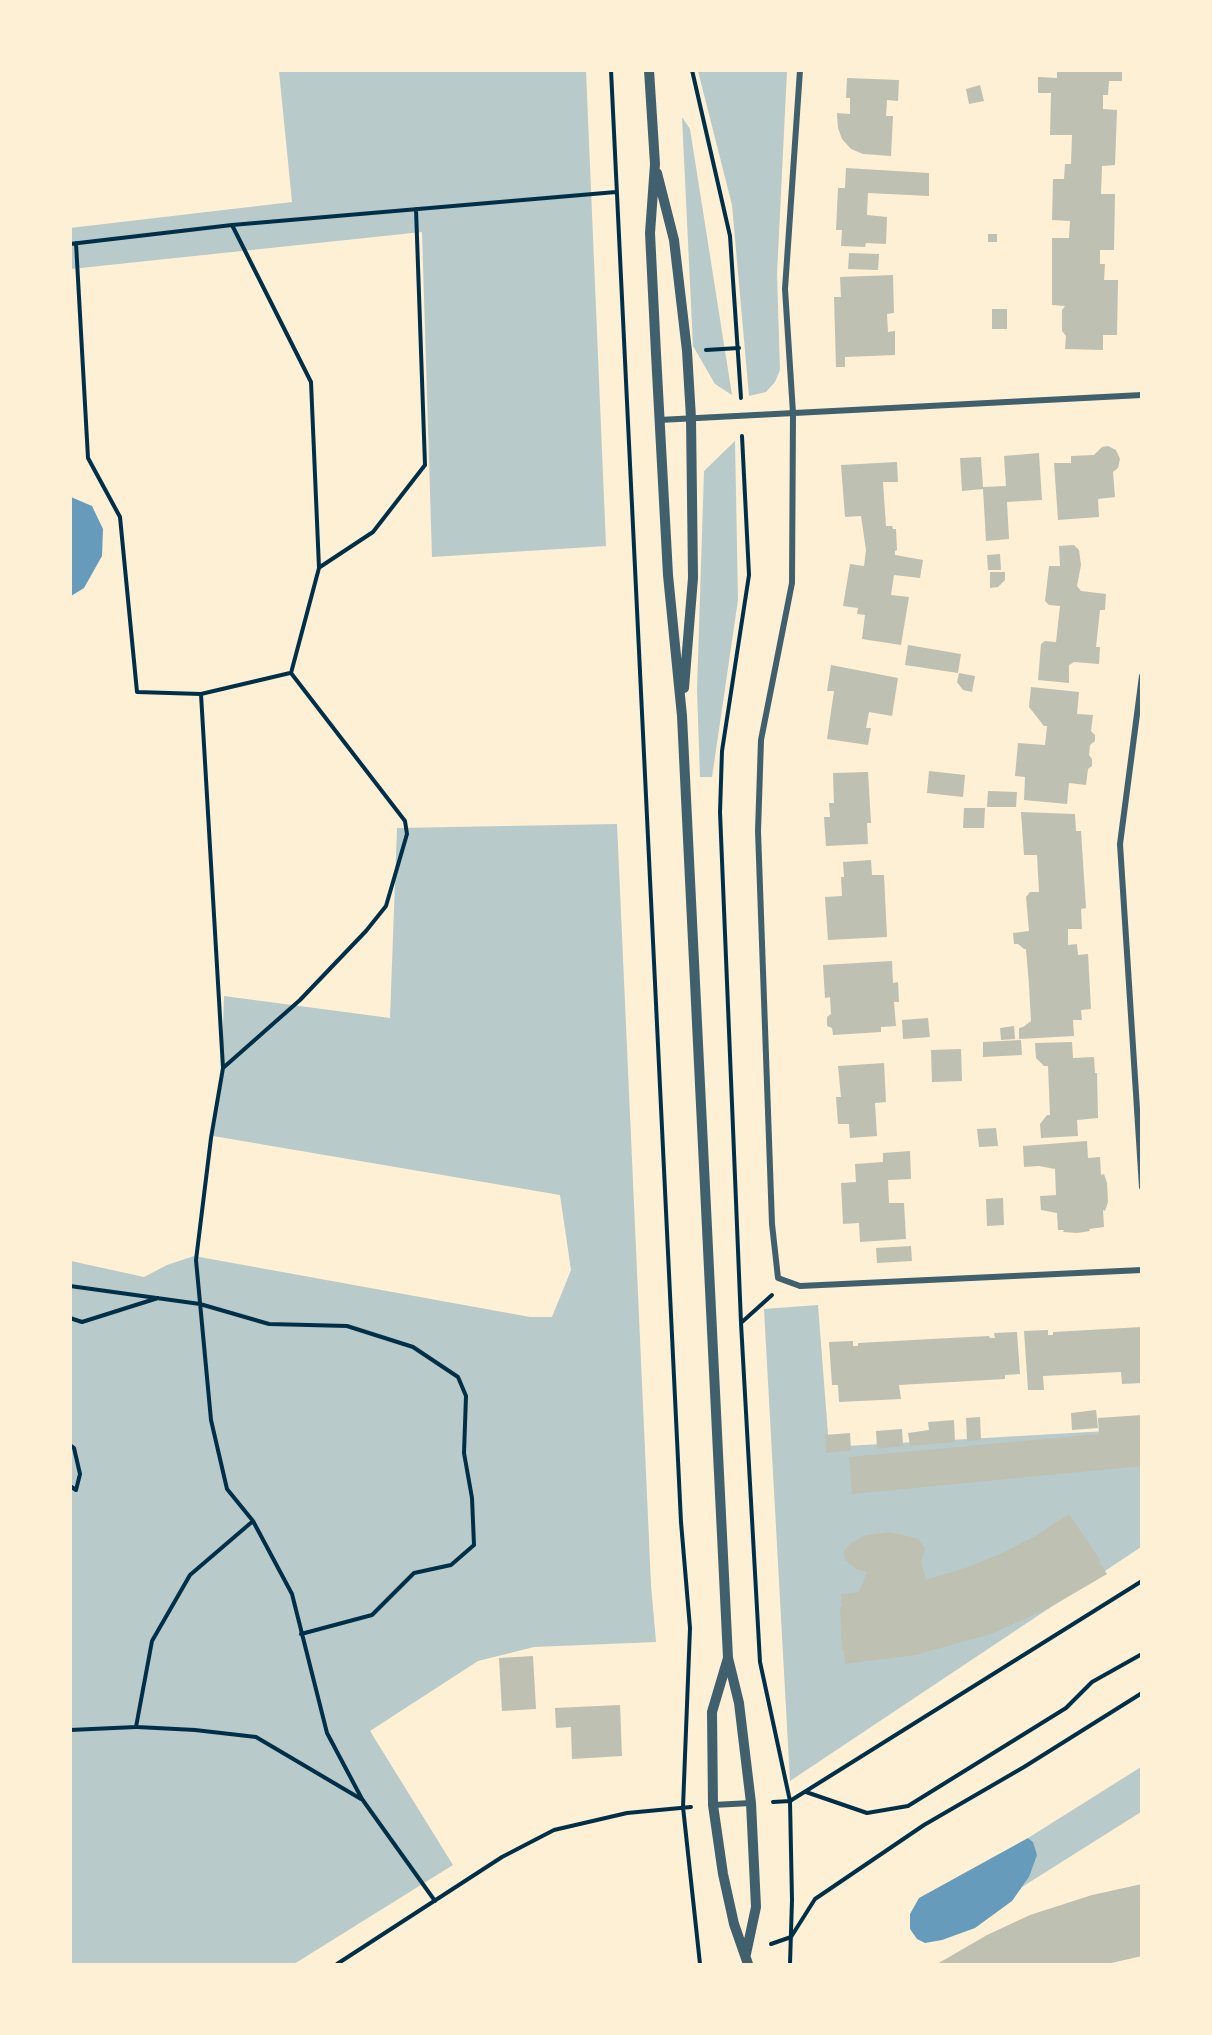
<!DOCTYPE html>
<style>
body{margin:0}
#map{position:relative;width:1212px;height:2035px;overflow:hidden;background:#fdf0d5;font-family:Barlow,sans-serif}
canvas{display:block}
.frame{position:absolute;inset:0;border:72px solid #fdf0d5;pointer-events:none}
</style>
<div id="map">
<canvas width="1212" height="2035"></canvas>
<div class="frame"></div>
</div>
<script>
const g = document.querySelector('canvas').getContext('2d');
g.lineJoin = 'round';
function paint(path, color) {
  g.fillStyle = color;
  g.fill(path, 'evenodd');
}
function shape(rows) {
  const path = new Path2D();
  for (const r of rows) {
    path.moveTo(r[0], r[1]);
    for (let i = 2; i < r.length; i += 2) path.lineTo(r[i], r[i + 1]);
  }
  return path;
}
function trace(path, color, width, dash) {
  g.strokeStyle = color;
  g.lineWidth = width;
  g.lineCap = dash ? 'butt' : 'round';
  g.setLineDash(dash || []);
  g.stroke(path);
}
paint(shape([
 [279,71,586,71,606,546,432,557,422,232,71,269,70,228,292,202],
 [698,71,787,71,777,274,780,370,775,382,766,392,749,396,732,205],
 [682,117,690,129,732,395,715,384,693,346],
 [735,441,738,600,712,777,700,777,697,690,704,471],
 [617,824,651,1585,656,1642,534,1647,478,1661,370,1731,453,1865,294,1964,71,1964,71,1261,144,1277,167,1265,194,1256,530,1317,552,1317,571,1270,560,1195,213,1136,221,1085,224,996,390,1018,397,828],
 [818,1305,829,1447,1141,1429,1141,1547,790,1781,764,1309],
 [1141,1767,1141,1812,1022,1887,1029,1877,1033,1842,1028,1838]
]), '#b9caca');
paint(shape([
 [71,497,92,506,103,529,102,556,84,588,71,596],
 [1028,1838,1033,1842,1037,1855,1029,1877,1012,1901,975,1928,942,1940,925,1943,917,1939,910,1929,910,1914,919,1898]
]), '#669bbc');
paint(shape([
 [1057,70,1122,70,1122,81,1109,81,1108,95,1103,95,1103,109,1117,110,1115,165,1102,166,1101,194,1115,194,1114,250,1100,250,1100,264,1105,264,1104,280,1118,280,1117,335,1103,335,1103,350,1065,349,1066,336,1062,331,1062,310,1065,306,1052,305,1052,238,1069,238,1070,221,1052,220,1053,179,1064,179,1065,164,1071,164,1072,135,1050,135,1051,93,1038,93,1038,77,1057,78],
 [847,78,899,80,898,101,887,100,886,116,893,116,891,156,863,154,851,149,842,139,838,128,837,113,850,114,850,98,846,98],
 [980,85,984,101,969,104,966,89],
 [846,168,929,173,929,196,868,193,867,215,887,217,886,244,866,243,865,247,841,246,842,230,836,230,838,188,845,188],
 [988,234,997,234,997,242,988,242],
 [849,253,879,254,878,270,848,269],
 [893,275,894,313,887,314,888,332,895,331,895,355,845,357,845,367,836,367,834,297,841,297,840,277],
 [992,309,1007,309,1007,329,992,329],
 [1108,446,1116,450,1120,459,1118,468,1113,472,1115,497,1098,499,1099,517,1058,520,1054,463,1071,463,1071,456,1094,455,1102,447],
 [1039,453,1042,500,1007,502,1009,539,986,541,983,489,962,491,960,458,981,457,983,487,1006,486,1004,456],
 [897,462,898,482,883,482,886,526,892,526,893,529,896,529,897,550,895,551,895,555,923,560,920,578,894,575,891,595,909,597,901,645,862,639,865,615,857,614,858,608,843,606,850,564,864,566,866,550,861,516,845,517,841,465],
 [1074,545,1079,550,1081,565,1077,586,1081,591,1106,594,1105,610,1100,610,1096,647,1100,647,1099,664,1074,662,1069,665,1069,683,1038,680,1041,644,1045,641,1056,642,1060,606,1049,605,1045,601,1049,566,1060,566,1059,546],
 [1000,554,1001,570,988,570,987,555],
 [990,572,1005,572,1005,580,998,587,990,588],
 [908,645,961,654,958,673,905,665],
 [831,665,898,678,892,716,869,712,866,728,871,728,868,745,827,739,834,691,827,691],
 [959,673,975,676,972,692,963,690,957,682],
 [1031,687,1079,692,1077,714,1093,715,1091,731,1095,735,1095,741,1090,745,1089,755,1092,759,1092,766,1088,769,1086,785,1069,783,1067,804,1024,800,1025,777,1015,776,1018,743,1045,745,1047,726,1044,726,1029,707],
 [929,771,965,775,963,797,927,793],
 [868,772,871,823,867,823,868,844,826,846,824,817,830,817,829,803,834,803,833,773],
 [988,791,1017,792,1016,807,987,807],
 [964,808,985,808,984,828,963,828],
 [1021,812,1075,814,1076,831,1081,831,1086,908,1081,909,1082,929,1068,929,1068,945,1077,944,1078,955,1088,954,1091,1009,1081,1010,1082,1020,1073,1020,1074,1036,1019,1039,1019,1028,1023,1027,1031,1021,1029,985,1026,949,1024,949,1018,944,1014,944,1013,933,1029,931,1026,897,1030,892,1039,892,1037,855,1024,855],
 [871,860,872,875,884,875,887,937,828,940,825,897,842,896,841,877,844,877,843,862],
 [892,961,893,983,898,982,899,1002,894,1002,896,1026,881,1027,881,1032,833,1035,832,1028,827,1026,827,1017,831,1014,830,997,825,998,823,965],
 [928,1018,930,1037,903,1039,902,1020],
 [1014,1026,1015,1039,1001,1040,1000,1028],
 [1021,1040,1022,1055,983,1057,983,1042],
 [1072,1042,1073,1058,1094,1057,1095,1073,1097,1073,1098,1118,1077,1120,1078,1136,1041,1138,1040,1124,1047,1115,1050,1115,1048,1066,1044,1066,1036,1058,1035,1043],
 [961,1049,962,1081,932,1082,931,1050],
 [884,1063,886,1102,875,1103,877,1136,850,1138,849,1124,838,1124,836,1097,841,1097,838,1066],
 [996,1128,998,1146,979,1147,977,1129],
 [1087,1141,1088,1158,1100,1157,1101,1175,1104,1174,1107,1183,1108,1202,1105,1211,1103,1210,1104,1227,1089,1229,1090,1231,1077,1233,1063,1232,1064,1230,1058,1230,1057,1213,1041,1210,1040,1196,1056,1195,1055,1169,1039,1166,1024,1167,1023,1146],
 [910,1151,911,1179,888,1180,889,1203,904,1203,906,1239,860,1242,859,1223,843,1224,841,1183,856,1182,855,1164,883,1162,883,1153],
 [1003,1198,1004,1225,987,1226,986,1199],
 [911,1246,912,1261,877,1263,876,1248],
 [1142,1327,1142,1383,1122,1384,1121,1372,1043,1376,1044,1390,1028,1390,1024,1331,1048,1330,1048,1335,1053,1335,1053,1332],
 [1017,1332,1020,1374,1005,1375,1005,1379,899,1385,901,1399,839,1402,838,1385,832,1385,829,1342,853,1341,853,1346,858,1346,858,1343,950,1338,989,1336,990,1338,995,1338,994,1333],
 [1096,1410,1098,1428,1072,1430,1071,1413],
 [1142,1415,1142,1466,852,1494,849,1457,1099,1434,1098,1418],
 [980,1417,981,1440,967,1441,966,1418],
 [954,1420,955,1442,910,1446,908,1433,929,1430,928,1422],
 [902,1429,903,1446,877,1449,876,1431],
 [850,1433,851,1450,826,1453,825,1435],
 [1069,1514,1101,1561,1099,1562,1107,1574,1049,1608,991,1634,915,1655,845,1664,844,1650,842,1651,840,1607,842,1607,841,1594,859,1592,867,1572,856,1569,845,1560,844,1551,852,1542,867,1535,890,1532,919,1539,925,1549,921,1561,926,1580,971,1566,1000,1554,1037,1535],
 [533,1656,536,1709,502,1711,499,1658],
 [620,1705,622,1756,572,1759,571,1727,556,1728,555,1708],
 [1142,1884,1142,1956,1107,1964,937,1964,987,1935,1030,1915,1092,1895]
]), '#bec0b2');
trace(shape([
 [611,70,681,1522,690,1628,683,1807,700,1964],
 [692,70,730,236,741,398],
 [76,243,88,458,120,517,137,692,201,694,290,673],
 [70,244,232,225,616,192],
 [706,350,739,348],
 [742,436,749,575,722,751,720,812,741,1323,760,1662,790,1801,792,1900,790,1964],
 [320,567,373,532,425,465,416,209],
 [201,694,223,1068],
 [70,1286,200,1304,269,1324,347,1326,413,1347,458,1377,466,1396,464,1453,472,1498,474,1545,451,1565,414,1573,372,1615,301,1634],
 [70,1318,82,1322,158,1298],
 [742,1322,772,1295],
 [70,1445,74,1448,80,1474,76,1490,70,1486],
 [253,1521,292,1594,327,1733,362,1799,435,1901],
 [137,1727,195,1730,256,1737,361,1799],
 [70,1730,136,1727,152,1641,190,1575,253,1521,227,1489,211,1420,196,1260,211,1138,223,1068,300,1000,366,931,386,906,407,834,405,821,291,673,319,568,311,382,232,225],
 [806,1792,867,1813,908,1806,1066,1708,1092,1682,1142,1654],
 [773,1802,790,1801,1142,1581],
 [771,1944,791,1937,815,1899,924,1825,1024,1767,1142,1693],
 [337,1964,502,1857,554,1830,627,1813,691,1807]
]), '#003049', 4);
trace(shape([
 [800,70,785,289,793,413,792,583,761,740,758,831,772,1224,778,1278,800,1286,1142,1270],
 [659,420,1142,395],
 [1142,676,1120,844,1142,1187],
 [713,1805,751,1803]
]), '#3f606c', 6);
trace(shape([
 [649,70,655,164,650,233,656,354,668,575,682,716,728,1658,739,1703,751,1803,756,1907,746,1954],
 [657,173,674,240,687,351,691,418,693,578,684,688],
 [728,1658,712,1712,713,1805,723,1874,734,1924,748,1964]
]), '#3f606c', 10);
</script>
